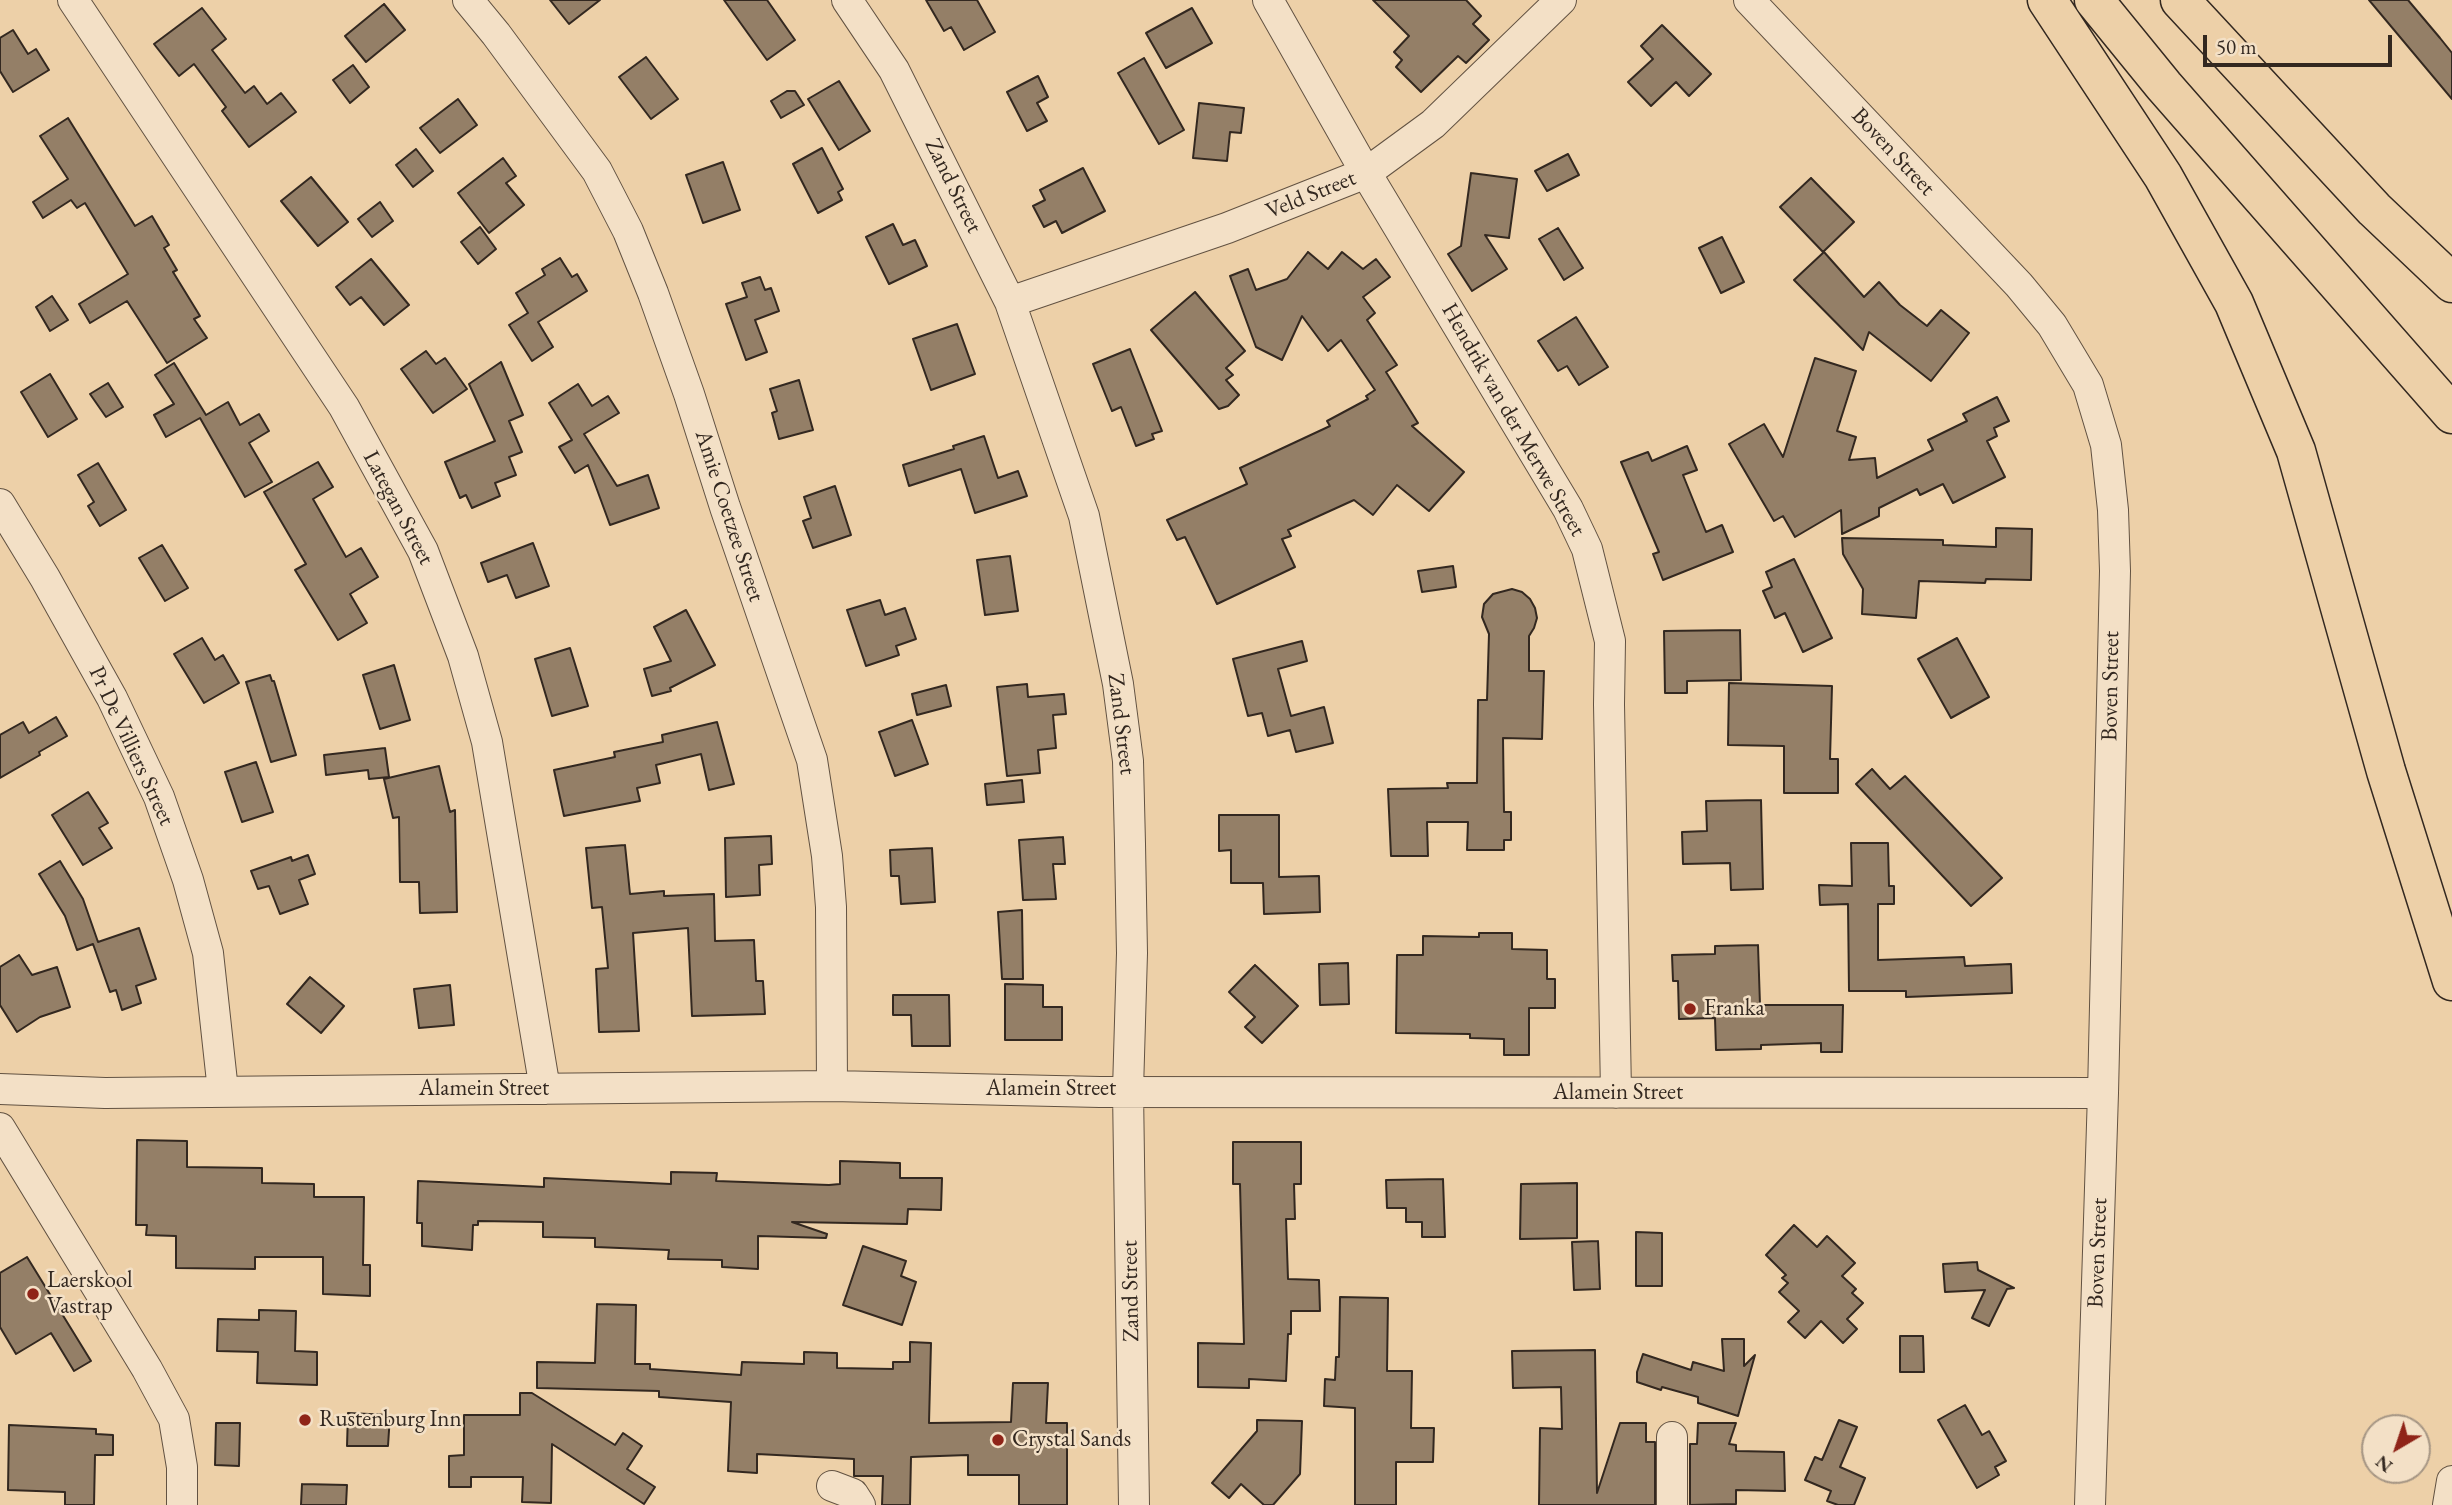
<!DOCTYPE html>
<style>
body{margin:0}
#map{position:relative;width:2452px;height:1505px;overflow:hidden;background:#edd0a8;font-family:"EB Garamond",serif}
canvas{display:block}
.north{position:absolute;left:2361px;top:1414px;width:70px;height:70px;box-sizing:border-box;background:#f3e0c6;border:2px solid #a69684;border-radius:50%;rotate:219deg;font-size:19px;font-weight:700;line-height:28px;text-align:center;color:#332820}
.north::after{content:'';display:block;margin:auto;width:24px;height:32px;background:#8f2418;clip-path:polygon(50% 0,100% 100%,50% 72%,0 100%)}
.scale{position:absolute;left:2203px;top:35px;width:189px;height:32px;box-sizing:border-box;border:4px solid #332820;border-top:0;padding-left:9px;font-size:21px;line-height:24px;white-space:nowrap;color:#332820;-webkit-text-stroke:5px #f3e0c6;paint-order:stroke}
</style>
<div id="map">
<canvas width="2452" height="1505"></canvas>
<div class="north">N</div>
<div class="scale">50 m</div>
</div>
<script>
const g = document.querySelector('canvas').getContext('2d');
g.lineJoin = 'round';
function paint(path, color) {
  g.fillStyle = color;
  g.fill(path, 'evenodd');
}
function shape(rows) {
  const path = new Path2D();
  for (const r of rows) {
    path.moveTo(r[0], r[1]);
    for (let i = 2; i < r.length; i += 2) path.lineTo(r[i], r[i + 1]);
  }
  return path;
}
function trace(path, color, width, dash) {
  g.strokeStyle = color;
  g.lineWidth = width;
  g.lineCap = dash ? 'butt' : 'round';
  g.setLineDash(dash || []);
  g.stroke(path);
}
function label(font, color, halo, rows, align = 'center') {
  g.font = font + ' "EB Garamond",serif';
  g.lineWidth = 5;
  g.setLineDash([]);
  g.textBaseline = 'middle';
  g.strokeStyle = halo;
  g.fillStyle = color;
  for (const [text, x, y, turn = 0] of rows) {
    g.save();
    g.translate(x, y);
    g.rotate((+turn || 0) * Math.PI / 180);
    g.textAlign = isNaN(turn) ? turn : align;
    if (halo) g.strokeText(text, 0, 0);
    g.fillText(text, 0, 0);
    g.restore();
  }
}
const building = shape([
 [550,0,600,0,569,24,550,0],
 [724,0,767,0,795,40,767,60,724,0],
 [926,0,977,0,995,32,964,50,951,27,944,31,926,0],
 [1373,0,1466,0,1481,16,1473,24,1489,40,1466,63,1458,56,1421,92,1396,67,1402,60,1394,52,1409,36,1373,0],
 [2369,0,2408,0,2440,38,2452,53,2452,99,2369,0],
 [384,4,405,30,366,62,345,36,384,4],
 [202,8,226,39,212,50,245,93,254,86,267,104,281,93,296,112,249,147,222,111,226,107,194,64,179,76,154,44,202,8],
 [1192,8,1212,43,1166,68,1146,33,1192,8],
 [1662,25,1711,74,1689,96,1676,82,1651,106,1628,82,1653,59,1641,46,1662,25],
 [13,30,28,54,36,49,49,70,13,92,0,71,0,38,13,30],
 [646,57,678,99,651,119,619,77,646,57],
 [1144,58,1184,130,1159,144,1118,73,1144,58],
 [353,65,369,87,350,103,333,80,353,65],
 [1038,76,1048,97,1037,103,1047,121,1027,131,1007,92,1038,76],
 [839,81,870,131,839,150,808,99,839,81],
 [787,91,795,91,804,105,781,118,771,101,787,91],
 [458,99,477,125,440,153,420,128,458,99],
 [1199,103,1244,108,1241,133,1230,132,1227,161,1193,158,1199,103],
 [68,118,135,226,152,216,169,245,164,248,177,270,173,272,200,316,194,319,207,338,167,363,127,301,90,323,79,304,128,274,85,203,77,208,71,200,43,218,33,202,68,179,40,136,68,118],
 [822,148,843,189,838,192,842,200,818,213,793,164,822,148],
 [416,149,433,171,413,187,396,165,416,149],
 [1568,154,1579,175,1547,191,1535,171,1568,154],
 [503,158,516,176,506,183,524,205,489,233,458,193,503,158],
 [723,162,740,210,703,223,686,175,723,162],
 [1083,168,1105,211,1062,233,1056,221,1044,227,1033,206,1045,200,1040,190,1083,168],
 [1471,173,1517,179,1509,238,1485,235,1507,269,1472,291,1448,254,1461,246,1471,173],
 [311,177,348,222,318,246,281,201,311,177],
 [1811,178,1854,222,1823,252,1780,207,1811,178],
 [380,202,393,221,372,237,358,219,380,202],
 [893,224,903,245,915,240,927,266,889,284,866,237,893,224],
 [480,227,496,249,478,264,461,242,480,227],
 [1558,228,1583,268,1564,280,1539,239,1558,228],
 [1722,237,1744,282,1721,293,1699,248,1722,237],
 [1308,252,1328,269,1342,252,1363,269,1376,259,1390,277,1363,297,1375,313,1367,320,1397,365,1386,372,1418,423,1412,426,1464,472,1429,511,1397,485,1373,515,1354,500,1288,530,1291,536,1282,539,1295,567,1217,604,1185,537,1177,540,1167,520,1247,484,1240,468,1330,426,1327,421,1368,399,1366,396,1375,390,1341,340,1328,351,1302,316,1282,360,1256,347,1230,276,1248,269,1256,290,1287,279,1308,252],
 [1824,252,1864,297,1879,282,1900,305,1927,326,1941,310,1969,333,1931,381,1869,332,1863,350,1794,280,1824,252],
 [560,258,572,277,577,274,587,291,538,322,553,347,532,361,509,325,528,313,516,293,545,275,542,269,560,258],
 [371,259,409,305,384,325,361,297,350,305,336,287,371,259],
 [760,277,765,290,771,288,779,311,755,320,767,352,746,360,726,304,747,297,742,283,760,277],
 [1195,292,1245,351,1226,368,1233,375,1226,380,1239,395,1228,406,1219,409,1151,330,1195,292],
 [52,296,68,320,50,331,36,307,52,296],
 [1576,317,1608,367,1579,385,1567,366,1558,371,1538,341,1576,317],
 [957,324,975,374,931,390,913,339,957,324],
 [1130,349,1162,431,1152,434,1154,439,1136,446,1121,407,1112,411,1093,364,1130,349],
 [426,351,436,364,445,358,467,389,433,413,401,369,426,351],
 [1815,358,1856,371,1837,431,1856,437,1849,460,1875,458,1877,478,1933,450,1928,440,1967,421,1963,414,1997,397,2009,421,1994,428,1997,436,1987,441,2005,477,1953,503,1943,484,1920,495,1917,489,1879,508,1879,516,1842,534,1841,510,1795,537,1783,516,1774,521,1729,444,1764,424,1783,457,1815,358],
 [501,362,523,415,509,421,522,452,509,457,516,475,495,483,500,496,472,508,466,495,460,498,445,462,495,441,469,384,501,362],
 [174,363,206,415,228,402,240,425,259,414,269,431,249,443,272,482,245,497,200,418,166,437,154,415,174,404,155,375,174,363],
 [50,374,77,419,48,437,21,392,50,374],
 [799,380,813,430,779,439,772,413,777,411,770,389,799,380],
 [108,383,123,407,106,417,90,394,108,383],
 [578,384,592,406,608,396,619,413,584,434,617,486,648,475,659,508,610,525,588,465,575,473,559,447,572,440,549,403,578,384],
 [984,436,998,478,1018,471,1027,496,975,513,961,469,909,486,903,465,954,449,953,446,984,436],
 [1687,446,1697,470,1683,475,1706,532,1722,525,1733,552,1663,580,1653,554,1659,552,1621,462,1648,452,1652,461,1687,446],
 [318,462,333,487,313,499,346,557,361,548,378,577,350,594,367,623,338,640,295,570,306,564,264,492,318,462],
 [98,463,126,510,100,526,88,506,94,502,78,475,98,463],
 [835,486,851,535,813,548,803,521,811,518,804,497,835,486],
 [1996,528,2032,529,2031,580,1986,579,1985,583,1919,581,1916,618,1862,614,1863,589,1843,554,1842,538,1943,540,1943,545,1996,547,1996,528],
 [533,543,549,586,516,598,507,575,488,582,481,563,533,543],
 [162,545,188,588,165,601,139,558,162,545],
 [1010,556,1018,611,985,615,977,560,1010,556],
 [1794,559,1832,638,1803,652,1785,613,1775,618,1763,591,1772,587,1766,572,1794,559],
 [1453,566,1456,587,1422,592,1418,571,1453,566],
 [1512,589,1522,592,1530,599,1535,608,1537,618,1534,628,1529,636,1529,671,1544,671,1542,739,1503,738,1504,812,1511,812,1511,840,1504,840,1504,850,1467,850,1468,822,1427,822,1428,856,1391,856,1388,789,1448,788,1447,783,1477,783,1478,700,1487,700,1489,634,1482,617,1484,604,1493,594,1512,589],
 [880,600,885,615,905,608,916,639,896,646,899,655,866,666,847,610,880,600],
 [686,610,715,665,670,688,671,691,652,696,644,669,671,661,654,627,686,610],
 [1740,630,1741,680,1687,681,1687,693,1665,693,1664,631,1740,630],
 [202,638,215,660,223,655,239,683,204,703,174,654,202,638],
 [1957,638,1989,697,1951,718,1918,659,1957,638],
 [1302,641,1307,661,1278,669,1291,716,1324,707,1333,743,1296,752,1290,730,1268,736,1262,713,1248,716,1233,659,1302,641],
 [570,648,588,706,552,716,535,659,570,648],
 [394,665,410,720,380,729,363,675,394,665],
 [270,675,272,681,274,681,296,755,271,762,246,682,270,675],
 [1729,683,1832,686,1830,759,1838,759,1838,793,1784,793,1784,746,1728,745,1729,683],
 [1027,684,1028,697,1064,694,1066,714,1053,715,1056,748,1038,750,1040,773,1007,776,997,687,1027,684],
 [946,685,951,706,917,715,912,694,946,685],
 [56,717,67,736,39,752,40,755,0,778,0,735,23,722,29,733,56,717],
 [912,720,928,764,895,776,879,732,912,720],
 [717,722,734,784,709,790,701,754,656,765,660,783,637,788,640,801,564,816,554,770,615,757,614,752,663,742,662,735,717,722],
 [385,748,389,777,369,779,368,770,326,775,324,755,385,748],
 [256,762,273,812,242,822,225,772,256,762],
 [439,766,450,812,455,810,457,912,420,913,419,882,400,882,399,817,393,818,384,779,439,766],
 [1872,769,1890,789,1905,776,2002,878,1971,906,1856,784,1872,769],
 [1022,780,1024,802,987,805,985,784,1022,780],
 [88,792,108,823,99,828,112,848,83,865,52,815,88,792],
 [1761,800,1763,889,1731,890,1730,863,1683,864,1682,832,1707,831,1706,801,1761,800],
 [1219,815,1279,815,1279,877,1319,876,1320,912,1264,914,1263,883,1231,883,1231,850,1219,851,1219,815],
 [771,836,772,864,759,865,760,895,726,897,725,838,771,836],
 [1063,837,1065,864,1053,864,1056,899,1023,900,1019,840,1063,837],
 [1851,843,1888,843,1889,886,1894,886,1894,904,1878,904,1878,960,1964,957,1965,966,2011,964,2012,993,1906,997,1906,991,1849,991,1848,904,1820,905,1819,885,1852,886,1851,843],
 [625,845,630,894,664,891,664,896,714,894,715,941,754,940,756,981,763,981,765,1014,692,1016,688,928,633,933,639,1031,599,1032,596,969,608,968,602,907,592,908,586,848,625,845],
 [932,848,935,902,901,904,899,876,891,876,890,850,932,848],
 [308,855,315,874,299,880,308,904,280,914,269,886,258,889,251,871,291,857,292,861,308,855],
 [60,861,83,899,98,942,139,928,156,979,136,986,141,1003,122,1010,116,990,110,992,93,944,77,950,65,916,39,874,60,861],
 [1022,910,1023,979,1002,979,998,912,1022,910],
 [1479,933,1512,933,1512,949,1547,950,1547,979,1555,979,1555,1008,1529,1008,1529,1055,1504,1055,1504,1039,1470,1038,1470,1034,1396,1033,1397,955,1423,955,1423,936,1479,937,1479,933],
 [1758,945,1760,1005,1843,1005,1842,1052,1821,1052,1821,1043,1761,1045,1761,1049,1716,1050,1715,1018,1679,1019,1678,981,1673,981,1672,955,1715,954,1715,946,1758,945],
 [19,955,32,975,57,967,70,1007,40,1017,17,1032,0,1005,0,967,19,955],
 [1348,963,1349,1004,1320,1005,1319,964,1348,963],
 [1255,965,1298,1006,1262,1043,1245,1027,1255,1017,1229,992,1255,965],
 [310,977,344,1006,321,1033,287,1004,310,977],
 [1005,984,1043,985,1043,1007,1062,1007,1062,1040,1005,1040,1005,984],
 [450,985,454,1025,419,1028,414,989,450,985],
 [893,995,949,995,950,1046,912,1046,911,1015,893,1015,893,995],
 [137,1140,187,1141,187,1167,262,1168,262,1183,314,1184,314,1197,364,1197,363,1265,370,1265,370,1296,323,1294,323,1257,255,1257,255,1269,176,1268,176,1236,146,1235,147,1225,136,1225,137,1140],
 [1233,1142,1301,1142,1301,1184,1294,1184,1295,1219,1286,1219,1288,1279,1319,1280,1320,1311,1291,1311,1291,1334,1288,1334,1286,1381,1249,1379,1249,1388,1198,1387,1198,1343,1244,1344,1240,1184,1233,1184,1233,1142],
 [840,1161,900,1163,900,1178,942,1178,941,1210,908,1209,907,1224,792,1222,827,1234,826,1238,758,1236,758,1269,722,1267,722,1260,668,1259,669,1250,595,1247,595,1238,543,1237,543,1222,478,1221,478,1225,473,1225,472,1250,422,1246,422,1223,417,1223,418,1181,544,1187,544,1178,671,1184,671,1172,717,1173,716,1181,829,1185,840,1184,840,1161],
 [1443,1179,1445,1237,1422,1237,1422,1222,1406,1222,1406,1208,1387,1208,1386,1180,1443,1179],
 [1577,1183,1577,1238,1520,1239,1521,1184,1577,1183],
 [1794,1225,1817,1247,1827,1236,1855,1263,1842,1276,1856,1289,1852,1293,1863,1303,1847,1319,1857,1329,1843,1343,1821,1321,1805,1338,1788,1322,1799,1311,1779,1292,1788,1283,1782,1278,1786,1275,1766,1255,1794,1225],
 [1636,1232,1662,1233,1662,1286,1636,1286,1636,1232],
 [1598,1241,1600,1289,1574,1290,1572,1242,1598,1241],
 [863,1246,906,1261,901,1276,916,1282,902,1325,843,1305,863,1246],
 [27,1257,91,1361,74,1371,51,1333,16,1354,0,1327,0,1273,27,1257],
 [1977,1262,1978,1270,2014,1288,2007,1289,1989,1326,1972,1318,1985,1290,1945,1292,1943,1264,1977,1262],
 [1340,1297,1388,1298,1387,1371,1412,1371,1411,1428,1434,1428,1433,1462,1396,1462,1396,1505,1355,1505,1355,1408,1324,1406,1325,1379,1335,1380,1336,1357,1339,1357,1340,1297],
 [597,1304,636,1305,635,1364,650,1364,650,1369,741,1375,742,1362,804,1364,804,1352,837,1353,837,1368,893,1369,893,1362,910,1362,910,1342,931,1343,929,1423,1011,1422,1013,1383,1048,1383,1046,1423,1067,1423,1067,1505,1019,1505,1019,1475,968,1475,968,1455,911,1457,910,1505,882,1505,883,1476,854,1476,854,1459,757,1454,757,1473,728,1471,731,1402,659,1397,659,1391,537,1388,537,1362,595,1363,597,1304],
 [259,1310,296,1311,295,1351,317,1352,317,1385,257,1383,258,1352,217,1351,218,1319,259,1320,259,1310],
 [1900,1336,1923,1336,1924,1372,1900,1372,1900,1336],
 [1722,1339,1744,1339,1744,1366,1755,1355,1738,1416,1698,1403,1698,1397,1662,1387,1661,1390,1637,1382,1637,1372,1643,1354,1691,1370,1693,1362,1724,1371,1722,1339],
 [1595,1350,1597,1493,1620,1423,1646,1423,1646,1442,1655,1442,1655,1505,1539,1505,1540,1428,1562,1429,1561,1387,1513,1388,1512,1351,1595,1350],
 [520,1393,532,1393,615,1445,623,1433,642,1446,627,1469,655,1487,644,1504,552,1444,551,1503,522,1502,523,1477,471,1477,471,1487,449,1487,449,1456,464,1455,464,1415,520,1415,520,1393],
 [1965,1405,1982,1435,1989,1431,2006,1461,1995,1467,1999,1475,1977,1488,1938,1420,1965,1405],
 [348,1413,390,1415,388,1446,347,1446,348,1413],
 [1257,1420,1302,1421,1300,1474,1273,1505,1264,1505,1241,1484,1229,1498,1212,1483,1257,1431,1257,1420],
 [1839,1420,1857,1427,1840,1467,1865,1478,1854,1505,1838,1505,1827,1501,1831,1491,1805,1480,1815,1457,1822,1460,1839,1420],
 [216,1423,240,1423,239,1466,215,1465,216,1423],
 [1698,1423,1736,1423,1729,1444,1736,1445,1736,1451,1784,1452,1785,1491,1736,1490,1736,1504,1690,1505,1690,1444,1697,1444,1698,1423],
 [9,1425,96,1429,96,1434,113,1435,113,1455,95,1455,94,1505,65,1505,65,1492,8,1490,9,1425],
 [302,1484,347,1485,346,1505,301,1505,302,1484]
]);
paint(building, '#947f67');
trace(building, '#332820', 2);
const minor = shape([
 [73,0,344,407,423,551,463,656,487,742,545,1089],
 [468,0,496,34,597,171,628,231,653,293,689,394,725,507,812,760,827,856,831,907,832,1086],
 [847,0,894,70,1010,302,1084,516,1118,684,1128,761,1130,844,1132,953,1128,1090,1134,1505],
 [1268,0,1366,173,1568,509,1587,549,1610,641,1609,704,1616,1093],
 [1749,0,2019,285,2052,325,2088,385,2106,445,2113,510,2115,571,2103,1093,2090,1505],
 [1010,302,1227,228,1366,173,1433,124,1561,0],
 [0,504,45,578,112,698,159,797,188,880,208,953,223,1091],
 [0,1089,105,1093,832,1086,1100,1092,2103,1093],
 [0,1128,147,1369,174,1419,182,1467,182,1505],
 [1672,1437,1672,1505],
 [832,1486,853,1494,860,1505],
 [2448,1505,2452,1481]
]);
const highway = shape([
 [2047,0,2163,176,2234,303,2296,451,2386,771,2452,981],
 [2094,0,2164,86,2452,414],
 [2180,0,2374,209,2452,283]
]);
trace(minor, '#625242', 32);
trace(highway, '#332820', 41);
trace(minor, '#f3e0c6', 30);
trace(highway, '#edd0a8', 38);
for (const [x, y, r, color] of [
 [1690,1009,7,"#8f2418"],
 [33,1294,7,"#8f2418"],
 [305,1420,7,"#8f2418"],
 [998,1440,7,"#8f2418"]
]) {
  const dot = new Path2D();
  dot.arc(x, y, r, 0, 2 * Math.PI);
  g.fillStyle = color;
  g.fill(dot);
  trace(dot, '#f3e0c6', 2.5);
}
label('23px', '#332820', '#f3e0c6', [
 ["Boven Street",1893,152,47],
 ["Zand Street",953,186,64],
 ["Veld Street",1311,195,-22],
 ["Hendrik van der Merwe Street",1513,420,60],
 ["Lategan Street",398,508,62],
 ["Amie Coetzee Street",729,516,72],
 ["Boven Street",2111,686,-89],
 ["Zand Street",1121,724,83],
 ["Pr De Villiers Street",131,746,65],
 ["Alamein Street",484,1089],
 ["Alamein Street",1051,1089],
 ["Alamein Street",1618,1093],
 ["Boven Street",2098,1253,-88],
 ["Zand Street",1131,1291,-91]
]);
label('23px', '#332820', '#f3e0c6', [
 ["Franka",1704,1009],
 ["Laerskool",47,1281],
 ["Vastrap",47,1307],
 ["Rustenburg Inn",319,1420],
 ["Crystal Sands",1012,1440]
], 'left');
</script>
